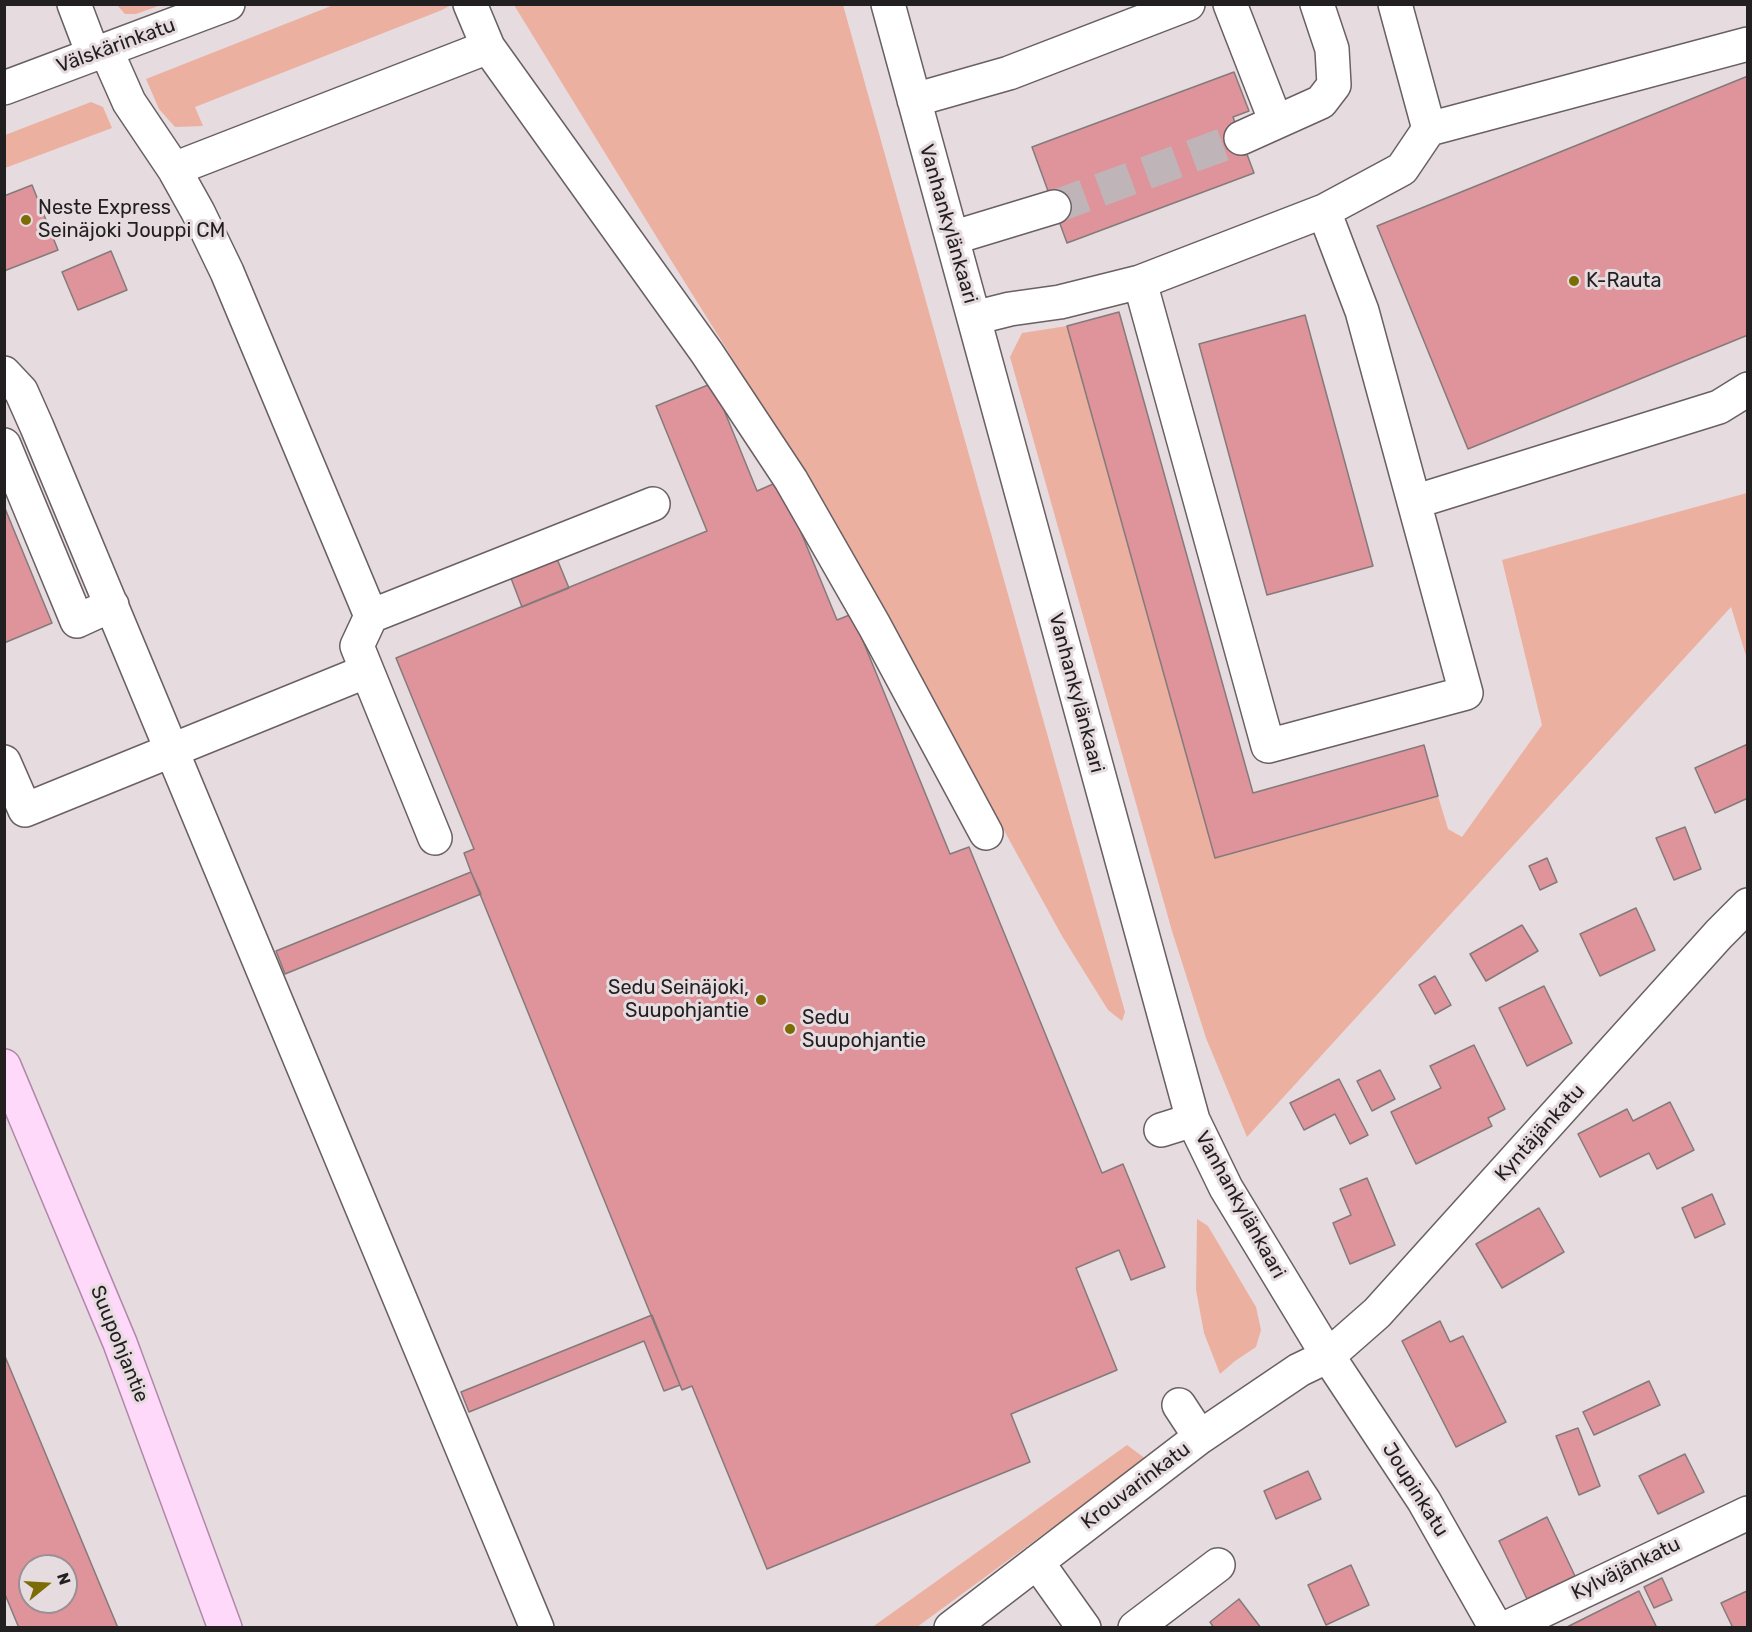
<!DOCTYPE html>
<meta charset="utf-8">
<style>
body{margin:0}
#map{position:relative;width:1752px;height:1632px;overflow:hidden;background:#e6dbdf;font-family:Rubik,sans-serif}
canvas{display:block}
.frame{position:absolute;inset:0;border:6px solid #221f20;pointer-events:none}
.north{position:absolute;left:18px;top:1554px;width:60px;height:60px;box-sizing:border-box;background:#e6dbdf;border:2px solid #989093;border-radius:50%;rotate:72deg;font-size:16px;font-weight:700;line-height:24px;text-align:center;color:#221f20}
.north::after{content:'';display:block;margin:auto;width:21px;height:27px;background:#7c6c06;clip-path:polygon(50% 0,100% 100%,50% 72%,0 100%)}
</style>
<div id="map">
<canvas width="1752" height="1632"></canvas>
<div class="frame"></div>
<div class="north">N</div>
</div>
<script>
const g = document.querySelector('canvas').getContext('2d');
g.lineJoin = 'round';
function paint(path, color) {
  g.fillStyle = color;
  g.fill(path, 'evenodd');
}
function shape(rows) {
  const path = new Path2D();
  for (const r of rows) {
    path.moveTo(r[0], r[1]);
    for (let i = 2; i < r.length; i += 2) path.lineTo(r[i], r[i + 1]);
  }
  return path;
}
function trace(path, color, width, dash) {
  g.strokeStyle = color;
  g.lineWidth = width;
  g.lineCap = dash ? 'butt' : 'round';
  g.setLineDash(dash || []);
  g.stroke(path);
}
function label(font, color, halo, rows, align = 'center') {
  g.font = font + ' Rubik,sans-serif';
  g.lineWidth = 6;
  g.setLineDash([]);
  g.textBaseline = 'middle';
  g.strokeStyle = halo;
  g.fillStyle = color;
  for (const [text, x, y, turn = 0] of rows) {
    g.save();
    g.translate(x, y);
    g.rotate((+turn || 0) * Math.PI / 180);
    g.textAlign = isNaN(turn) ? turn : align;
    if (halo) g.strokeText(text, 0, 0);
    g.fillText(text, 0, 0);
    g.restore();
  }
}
paint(shape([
 [336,4,451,5,442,10,195,107,203,126,175,127,159,109,146,79],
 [117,5,161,5,136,14,125,14],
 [514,5,843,5,1125,1012,1122,1021,1108,1010,1062,936,833,519,664,249],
 [91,102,103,107,112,128,5,168,5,135],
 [1067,326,1215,858,1438,796,1448,829,1462,837,1542,725,1502,560,1747,493,1747,659,1731,607,1247,1137,1206,1038,1172,931,1010,357,1022,333],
 [1197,1219,1208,1226,1256,1307,1261,1330,1256,1347,1235,1361,1220,1374,1204,1333,1196,1290],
 [1127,1445,1146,1459,917,1627,871,1628]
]), '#ecb0a0');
const building = shape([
 [1234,72,1249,111,1233,117,1254,173,1067,243,1032,147,1234,72],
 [1748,76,1748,335,1468,449,1377,226,1748,76],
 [32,185,58,250,4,271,4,196,32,185],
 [111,251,127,290,78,310,62,272,111,251],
 [1119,312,1253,793,1424,745,1438,796,1215,858,1067,326,1119,312],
 [1305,315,1373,566,1267,595,1199,344,1305,315],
 [713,383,757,491,780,481,837,620,852,614,950,854,969,847,1102,1173,1123,1164,1165,1267,1131,1280,1119,1250,1076,1268,1117,1370,1011,1414,1030,1462,767,1569,692,1386,682,1390,655,1325,471,872,464,853,474,849,396,658,707,531,656,406,713,383],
 [4,506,52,623,4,643,4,506],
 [555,554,569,588,522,607,509,573,555,554],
 [1748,744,1748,798,1715,813,1695,768,1748,744],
 [1685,827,1701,869,1674,880,1656,838,1685,827],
 [1547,858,1557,882,1540,890,1529,866,1547,858],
 [471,872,481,894,285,974,276,951,471,872],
 [1636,908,1655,950,1600,976,1580,934,1636,908],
 [1522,925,1538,951,1486,981,1470,954,1522,925],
 [1435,976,1451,1005,1435,1014,1419,985,1435,976],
 [1544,986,1572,1043,1527,1066,1499,1008,1544,986],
 [1474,1045,1505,1109,1488,1118,1492,1126,1416,1164,1391,1112,1441,1088,1430,1066,1474,1045],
 [1380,1070,1395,1099,1372,1111,1357,1081,1380,1070],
 [1339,1079,1368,1135,1350,1144,1335,1114,1304,1130,1290,1103,1339,1079],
 [1670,1102,1694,1150,1657,1169,1649,1153,1600,1177,1578,1134,1627,1109,1633,1121,1670,1102],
 [1367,1178,1395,1245,1350,1264,1333,1223,1351,1215,1340,1189,1367,1178],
 [1712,1194,1725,1224,1695,1238,1682,1208,1712,1194],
 [1539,1208,1564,1252,1502,1288,1476,1244,1539,1208],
 [652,1315,680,1385,664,1391,644,1341,469,1412,461,1392,652,1315],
 [1440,1321,1450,1342,1463,1336,1506,1422,1456,1447,1402,1341,1440,1321],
 [4,1354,118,1628,19,1628,4,1592,4,1354],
 [30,1566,66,1566,66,1602,30,1602,30,1566],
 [1649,1381,1660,1405,1594,1435,1583,1412,1649,1381],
 [1578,1428,1600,1486,1579,1495,1556,1436,1578,1428],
 [1685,1454,1704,1492,1658,1514,1639,1476,1685,1454],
 [1308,1471,1321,1499,1276,1519,1264,1491,1308,1471],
 [1547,1517,1575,1576,1527,1599,1499,1541,1547,1517],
 [1351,1565,1369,1605,1326,1625,1308,1585,1351,1565],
 [1662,1578,1672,1600,1654,1608,1644,1587,1662,1578],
 [1639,1591,1657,1628,1565,1628,1639,1591],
 [1747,1591,1748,1628,1733,1628,1721,1603,1747,1591],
 [1239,1599,1261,1628,1214,1628,1210,1622,1239,1599]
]);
paint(building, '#de949a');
trace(building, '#847a7b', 1.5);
trace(shape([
 [1054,207,1241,138]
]), '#bfb5b9', 33, [33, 16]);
const minor = shape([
 [74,4,93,54],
 [470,4,488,47,707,353,791,480,874,625,986,833],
 [888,4,1193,1120,1226,1188,1328,1356,1424,1501,1496,1628],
 [1230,4,1276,122],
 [1395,4,1429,129,1748,44],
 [106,50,129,102,174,169,198,212,227,272,371,616,357,646,435,838],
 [4,88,228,4],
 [914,100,1009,73,1188,4],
 [1241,138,1321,102,1334,85,1332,49,1317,4],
 [174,169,488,47],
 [952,238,1054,207],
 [1140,282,1268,746,1466,693,1362,311,1324,211],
 [974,318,1010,309,1060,302,1140,282,1324,211,1402,169,1429,129],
 [4,373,21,391,37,427,537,1628],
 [4,445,77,621,112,605],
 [1414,502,1719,407,1748,389],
 [371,616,653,504],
 [4,762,25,810,367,671],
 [1161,1130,1193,1120],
 [1179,1405,1200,1437],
 [1037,1562,1084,1628],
 [951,1628,1200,1437,1299,1370,1328,1356,1377,1313,1719,934,1748,905],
 [1135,1628,1218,1565],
 [1506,1628,1748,1513]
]);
const major = shape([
 [4,1066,120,1343,225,1628]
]);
trace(minor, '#696063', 36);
trace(major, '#b187aa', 36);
trace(minor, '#fff', 33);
trace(major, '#fed9f9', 33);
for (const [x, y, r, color] of [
 [26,220,6,"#7c6c06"],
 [1574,281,6,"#7c6c06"],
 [761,1000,6,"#7c6c06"],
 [790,1029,6,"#7c6c06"]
]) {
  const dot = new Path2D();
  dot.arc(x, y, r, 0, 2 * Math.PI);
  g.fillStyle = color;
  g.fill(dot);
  trace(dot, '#e6dbdf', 2);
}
label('20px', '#221f20', '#e6dbdf', [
 ["Välskärinkatu",116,46,-20],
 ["Vanhankylänkaari",948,224,74],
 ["Vanhankylänkaari",1076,693,75],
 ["Kyntäjänkatu",1540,1133,-48],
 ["Vanhankylänkaari",1240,1205,61],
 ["Suupohjantie",119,1344,68],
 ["Krouvarinkatu",1136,1486,-37],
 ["Joupinkatu",1415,1490,58],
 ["Kylväjänkatu",1626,1569,-26]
]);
label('20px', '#221f20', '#e6dbdf', [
 ["Neste Express",38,208],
 ["Seinäjoki Jouppi CM",38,231],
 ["K-Rauta",1586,281],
 ["Sedu Seinäjoki,",749,988,"right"],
 ["Suupohjantie",749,1011,"right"],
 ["Sedu",802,1018],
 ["Suupohjantie",802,1041]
], 'left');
</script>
